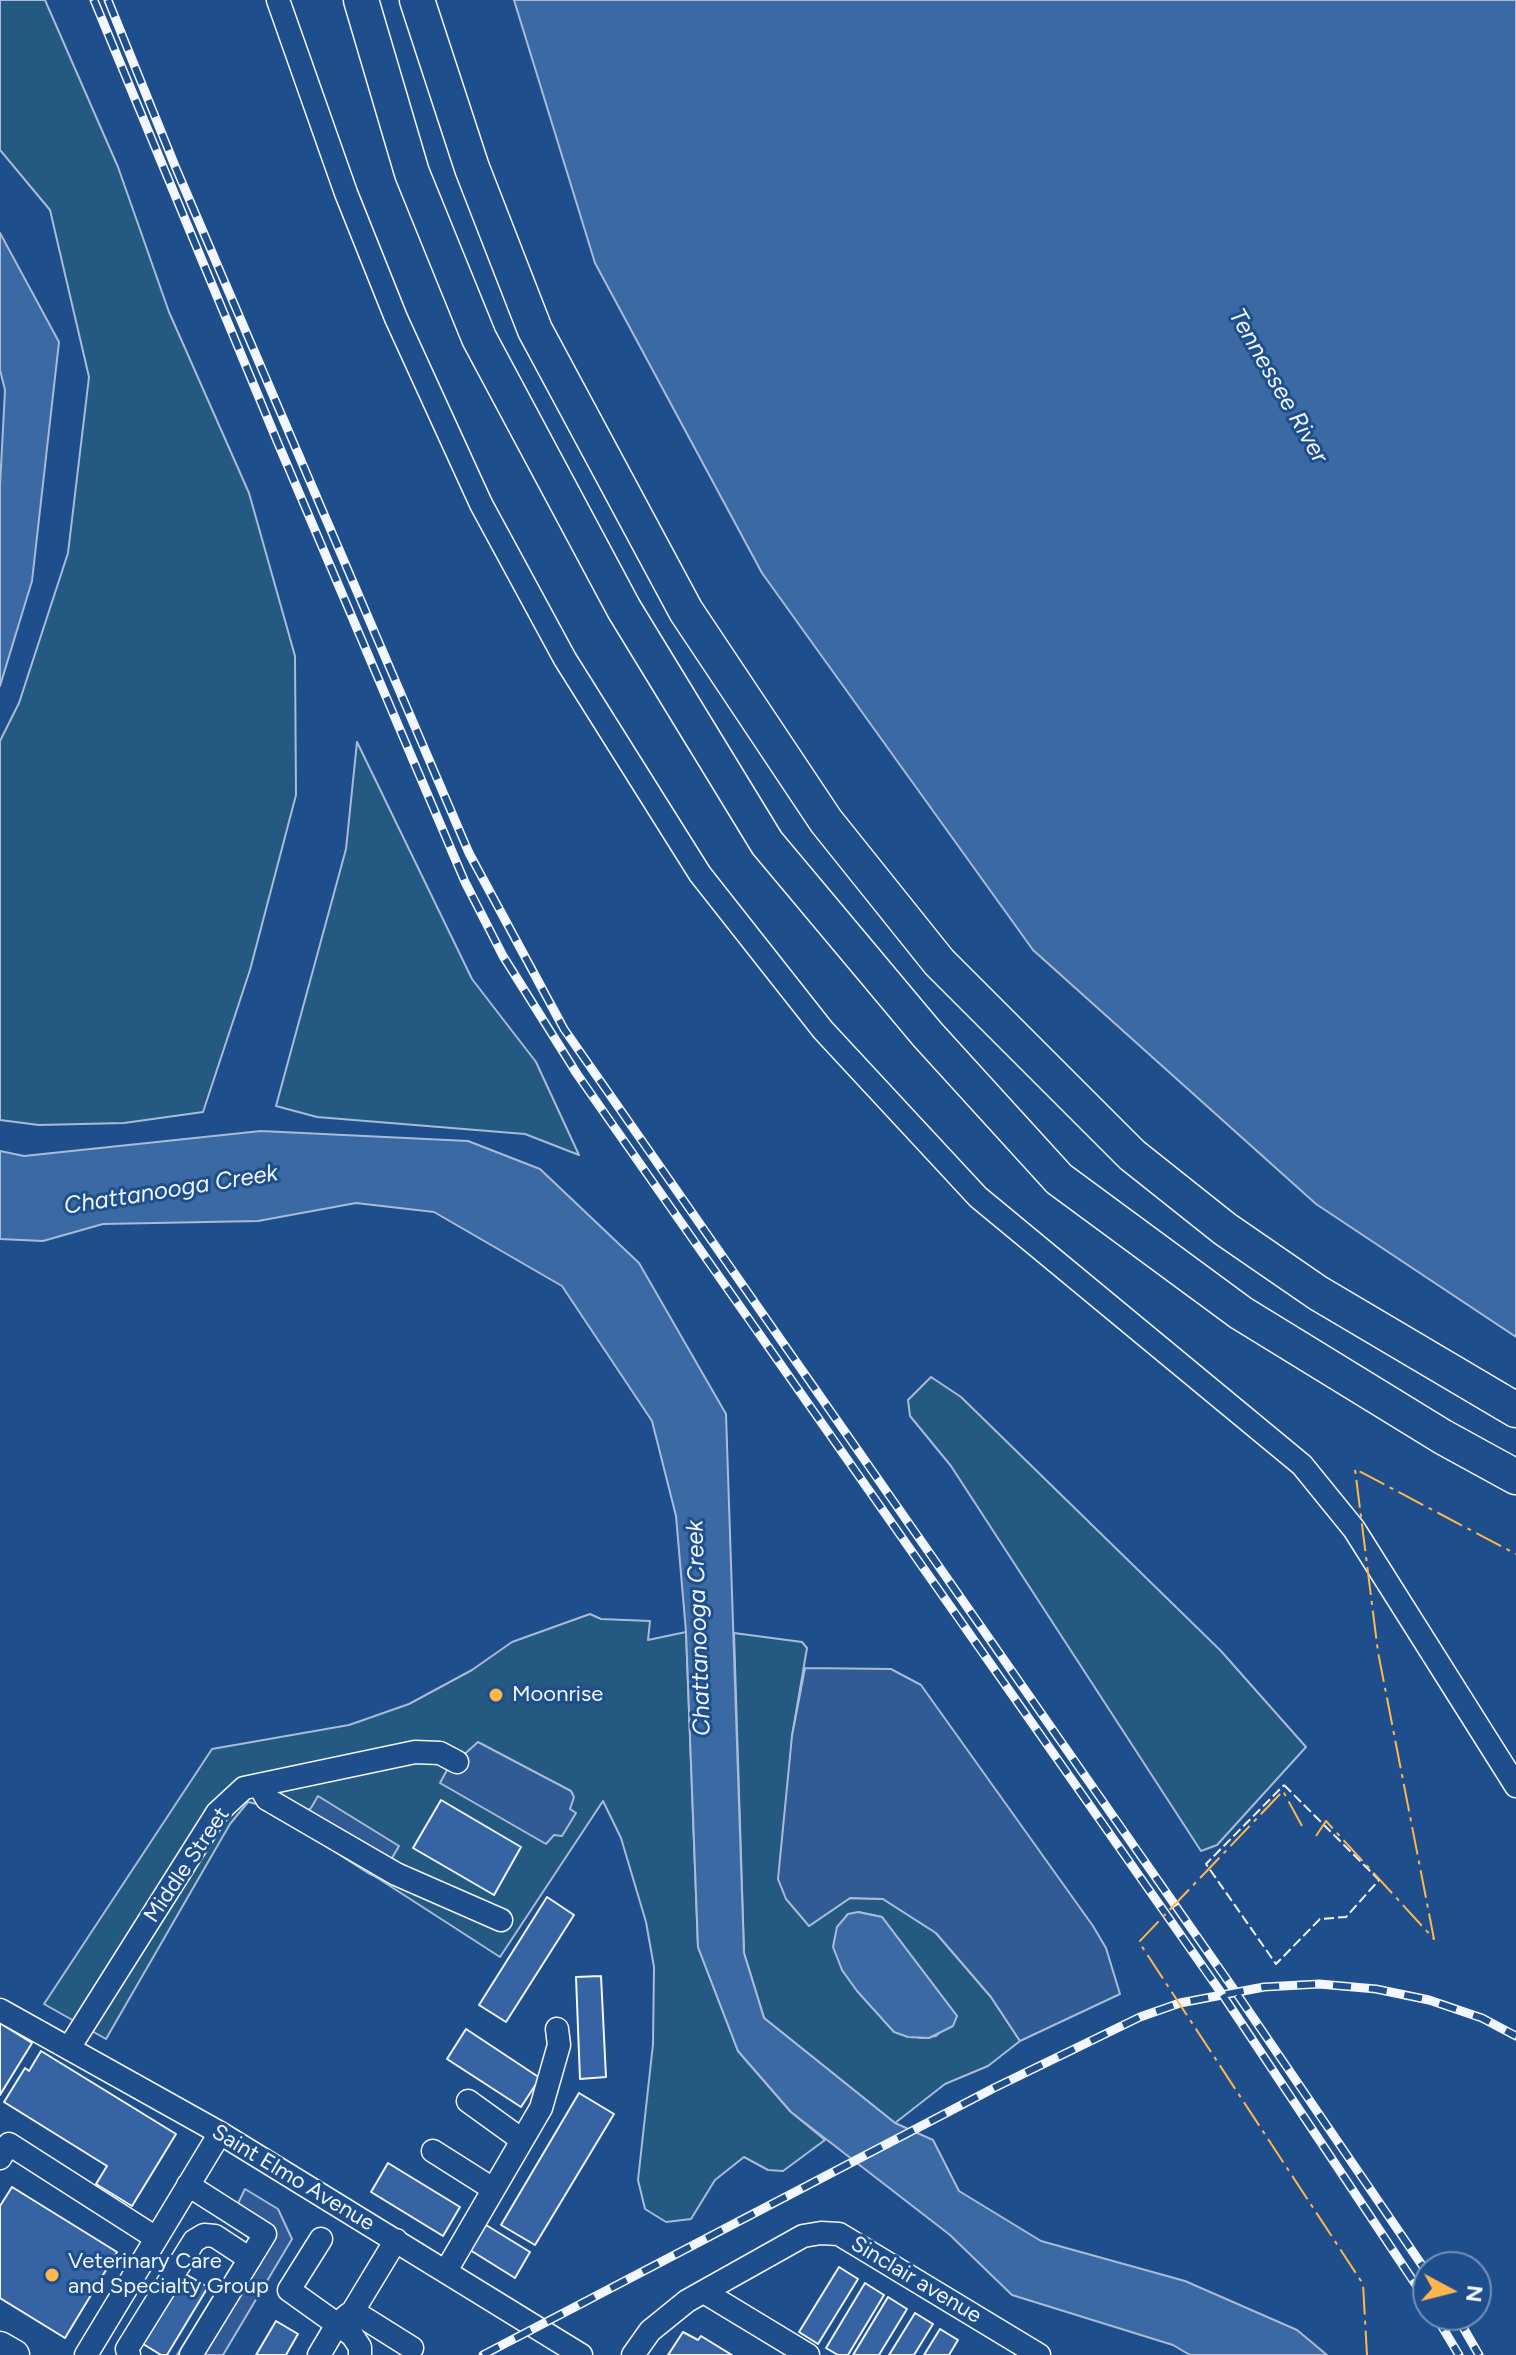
<!DOCTYPE html>
<style>
body{margin:0}
#map{position:relative;width:1516px;height:2355px;overflow:hidden;background:#1f4e8c;font-family:Figtree,sans-serif}
canvas{display:block}
.north{position:absolute;left:1412px;top:2251px;width:80px;height:80px;box-sizing:border-box;background:#1f4e8c;border:2px solid #7391ba;border-radius:50%;rotate:97deg;font-size:22px;font-weight:700;line-height:32px;text-align:center;color:#f2f6ff}
.north::after{content:'';display:block;margin:auto;width:28px;height:36px;background:#ffb74d;clip-path:polygon(50% 0,100% 100%,50% 72%,0 100%)}
</style>
<div id="map">
<canvas width="1516" height="2355"></canvas>
<div class="north">N</div>
</div>
<script>
const g = document.querySelector('canvas').getContext('2d');
g.lineJoin = 'round';
function paint(path, color) {
  g.fillStyle = color;
  g.fill(path, 'evenodd');
}
function shape(rows) {
  const path = new Path2D();
  for (const r of rows) {
    path.moveTo(r[0], r[1]);
    for (let i = 2; i < r.length; i += 2) path.lineTo(r[i], r[i + 1]);
  }
  return path;
}
function trace(path, color, width, dash) {
  g.strokeStyle = color;
  g.lineWidth = width;
  g.lineCap = dash ? 'butt' : 'round';
  g.setLineDash(dash || []);
  g.stroke(path);
}
function label(font, color, halo, rows, align = 'center') {
  g.font = font + ' Figtree,sans-serif';
  g.lineWidth = 6;
  g.setLineDash([]);
  g.textBaseline = 'middle';
  g.strokeStyle = halo;
  g.fillStyle = color;
  for (const [text, x, y, turn = 0] of rows) {
    g.save();
    g.translate(x, y);
    g.rotate((+turn || 0) * Math.PI / 180);
    g.textAlign = isNaN(turn) ? turn : align;
    if (halo) g.strokeText(text, 0, 0);
    g.fillText(text, 0, 0);
    g.restore();
  }
}
const green = shape([
 [0,0,45,0,118,167,169,312,249,493,295,656,296,795,250,970,203,1112,124,1123,39,1125,0,1120,0,741,19,703,68,553,89,377,50,210,0,150,0,0],
 [357,742,472,979,536,1062,579,1155,525,1134,317,1117,276,1106,346,849,357,742],
 [931,1377,961,1397,1221,1651,1306,1747,1217,1845,1201,1851,951,1466,910,1416,908,1400,931,1377],
 [590,1614,601,1619,650,1621,648,1640,686,1632,698,1947,738,2051,791,2112,825,2140,783,2171,768,2170,744,2157,715,2180,691,2219,666,2222,645,2209,638,2180,653,2044,654,1967,646,1922,621,1838,603,1801,500,1957,266,1806,248,1802,230,1824,106,2039,44,2004,212,1749,349,1725,409,1704,472,1670,512,1642,590,1614],
 [734,1633,802,1642,807,1648,792,1736,791,1762,809,1926,850,1898,883,1899,936,1933,991,1997,1020,2041,988,2066,945,2084,895,2123,764,2018,744,1953,734,1633],
 [858,1912,882,1917,957,2016,936,2036,921,2038,895,2032,842,1970,858,1912]
]);
paint(green, '#245a82');
trace(green, '#a8bbd7', 2);
const parking = shape([
 [805,1668,891,1669,921,1685,1093,1926,1106,1948,1120,1994,1020,2041,991,1997,936,1933,883,1899,850,1898,809,1926,786,1899,778,1879,792,1736,805,1668],
 [478,1742,571,1791,574,1797,570,1809,576,1813,562,1836,554,1835,546,1844,440,1783,447,1770,478,1742],
 [318,1796,399,1846,392,1858,403,1865,397,1881,391,1884,368,1873,290,1823,311,1808,318,1796],
 [245,2189,278,2209,292,2239,223,2355,177,2355,249,2238,229,2222,245,2189]
]);
paint(parking, '#305b95');
trace(parking, '#a8bbd7', 2);
const water = shape([
 [514,0,1516,0,1516,1337,1316,1204,1033,950,762,573,595,263,514,0],
 [0,233,59,342,32,581,0,686,0,486,5,390,0,370,0,233],
 [261,1131,468,1141,540,1169,639,1263,726,1414,744,1953,764,2018,895,2123,933,2140,959,2191,1041,2241,1185,2281,1297,2330,1327,2355,1190,2355,1173,2345,1012,2295,950,2235,791,2112,738,2051,698,1947,686,1632,676,1516,652,1421,562,1286,434,1212,356,1203,258,1221,103,1224,43,1241,0,1239,0,1151,24,1156,261,1131],
 [858,1912,882,1917,957,2016,953,2026,929,2038,908,2037,894,2032,857,1991,842,1970,833,1947,837,1927,848,1914,858,1912]
]);
paint(water, '#3b69a3');
trace(water, '#a8bbd7', 2);
const building = shape([
 [441,1800,521,1847,494,1895,413,1848,441,1800],
 [547,1897,574,1915,506,2022,479,2005,547,1897],
 [601,1976,606,2077,580,2079,576,1977,601,1976],
 [0,2023,32,2043,0,2095,0,2023],
 [466,2029,540,2078,521,2107,447,2059,466,2029],
 [41,2051,176,2134,132,2206,96,2184,107,2166,4,2102,25,2068,29,2071,41,2051],
 [579,2093,614,2114,535,2245,501,2225,579,2093],
 [388,2163,460,2207,443,2236,371,2192,388,2163],
 [12,2187,117,2252,65,2338,0,2298,0,2206,12,2187],
 [486,2225,530,2252,515,2278,470,2250,486,2225],
 [839,2267,858,2279,818,2344,799,2332,839,2267],
 [182,2272,208,2287,167,2355,161,2355,140,2342,182,2272],
 [865,2283,884,2295,848,2355,838,2355,826,2348,865,2283],
 [888,2297,907,2309,879,2355,853,2355,888,2297],
 [915,2313,933,2324,914,2355,889,2355,915,2313],
 [276,2321,298,2334,286,2355,256,2355,276,2321],
 [940,2329,958,2340,949,2355,924,2355,940,2329],
 [683,2332,698,2340,701,2336,732,2355,668,2355,683,2332]
]);
paint(building, '#3563a3');
trace(building, '#f2f6ff', 2);
const minor = shape([
 [278,0,346,193,396,318,481,504,565,659,700,874,823,1030,978,1197,1302,1465,1354,1529,1516,1786],
 [259,1785,267,1799,396,1874,501,1920],
 [0,2010,220,2133,581,2355],
 [69,2048,217,1813,244,1788,415,1752,440,1753,457,1762],
 [468,2101,522,2140],
 [433,2151,493,2189],
 [0,2158,9,2144,156,2238],
 [188,2185,265,2234,191,2355],
 [321,2239,289,2290,352,2335,360,2347,360,2355],
 [396,2240,353,2311,412,2348],
 [446,2271,541,2108,559,2045,557,2029],
 [704,2292,808,2355],
 [86,2355,220,2133],
 [129,2355,127,2349,194,2241,204,2235,215,2236,250,2259],
 [319,2355,338,2323,349,2314],
 [633,2355,650,2331,687,2301,803,2236,821,2233,839,2234,1039,2355]
]);
const major = shape([
 [0,2347,14,2355]
]);
const highway = shape([
 [361,0,412,173,479,338,624,609,767,843,927,1034,1059,1179,1241,1313,1443,1437,1516,1477],
 [417,0,472,168,535,330,686,611,826,821,939,962,1132,1155,1225,1229,1318,1293,1516,1410]
]);
trace(minor, '#f2f6ff', 25);
trace(major, '#f2f6ff', 33);
trace(highway, '#f2f6ff', 37);
trace(minor, '#1f4e8c', 22);
trace(major, '#1f4e8c', 30);
trace(highway, '#1f4e8c', 34);
const rail = shape([
 [94,0,277,441,465,882,503,956,577,1074,1222,1994,1428,2303],
 [108,0,175,166,469,853,564,1029,1235,1991,1428,2274],
 [1435,2315,1459,2355],
 [1456,2315,1479,2355],
 [483,2355,994,2088,1140,2017,1180,2003,1264,1987,1319,1984,1376,1989,1429,2000,1482,2018,1516,2036]
]);
trace(rail, '#f2f6ff', 9);
trace(rail, '#1f4e8c', 6, [18]);
trace(shape([
 [1284,1785,1379,1880,1346,1917,1320,1919,1276,1964,1206,1864,1284,1785]
]), '#f2f6ff', 2, [10, 4]);
trace(shape([
 [1302,1826,1283,1791,1139,1942,1363,2284,1367,2355],
 [1316,1836,1326,1821,1434,1939,1378,1652,1355,1469,1516,1554]
]), '#ffb74d', 2, [28, 6, 4, 6]);
for (const [x, y, r, color] of [
 [496,1695,8,"#ffb74d"],
 [52,2275,8,"#ffb74d"]
]) {
  const dot = new Path2D();
  dot.arc(x, y, r, 0, 2 * Math.PI);
  g.fillStyle = color;
  g.fill(dot);
  trace(dot, '#1f4e8c', 3);
}
label('22px', '#f2f6ff', '#1f4e8c', [
 ["Moonrise",512,1695],
 ["Veterinary Care",68,2262],
 ["and Specialty Group",68,2287]
], 'left');
label('22px', '#f2f6ff', '#1f4e8c', [
 ["Middle Street",187,1865,-56],
 ["Saint Elmo Avenue",293,2178,31],
 ["Sinclair avenue",916,2280,31]
]);
label('italic 24px', '#f2f6ff', '#1f4e8c', [
 ["Tennessee River",1278,386,60],
 ["Chattanooga Creek",171,1190,-9],
 ["Chattanooga Creek",699,1628,-92]
]);
</script>
